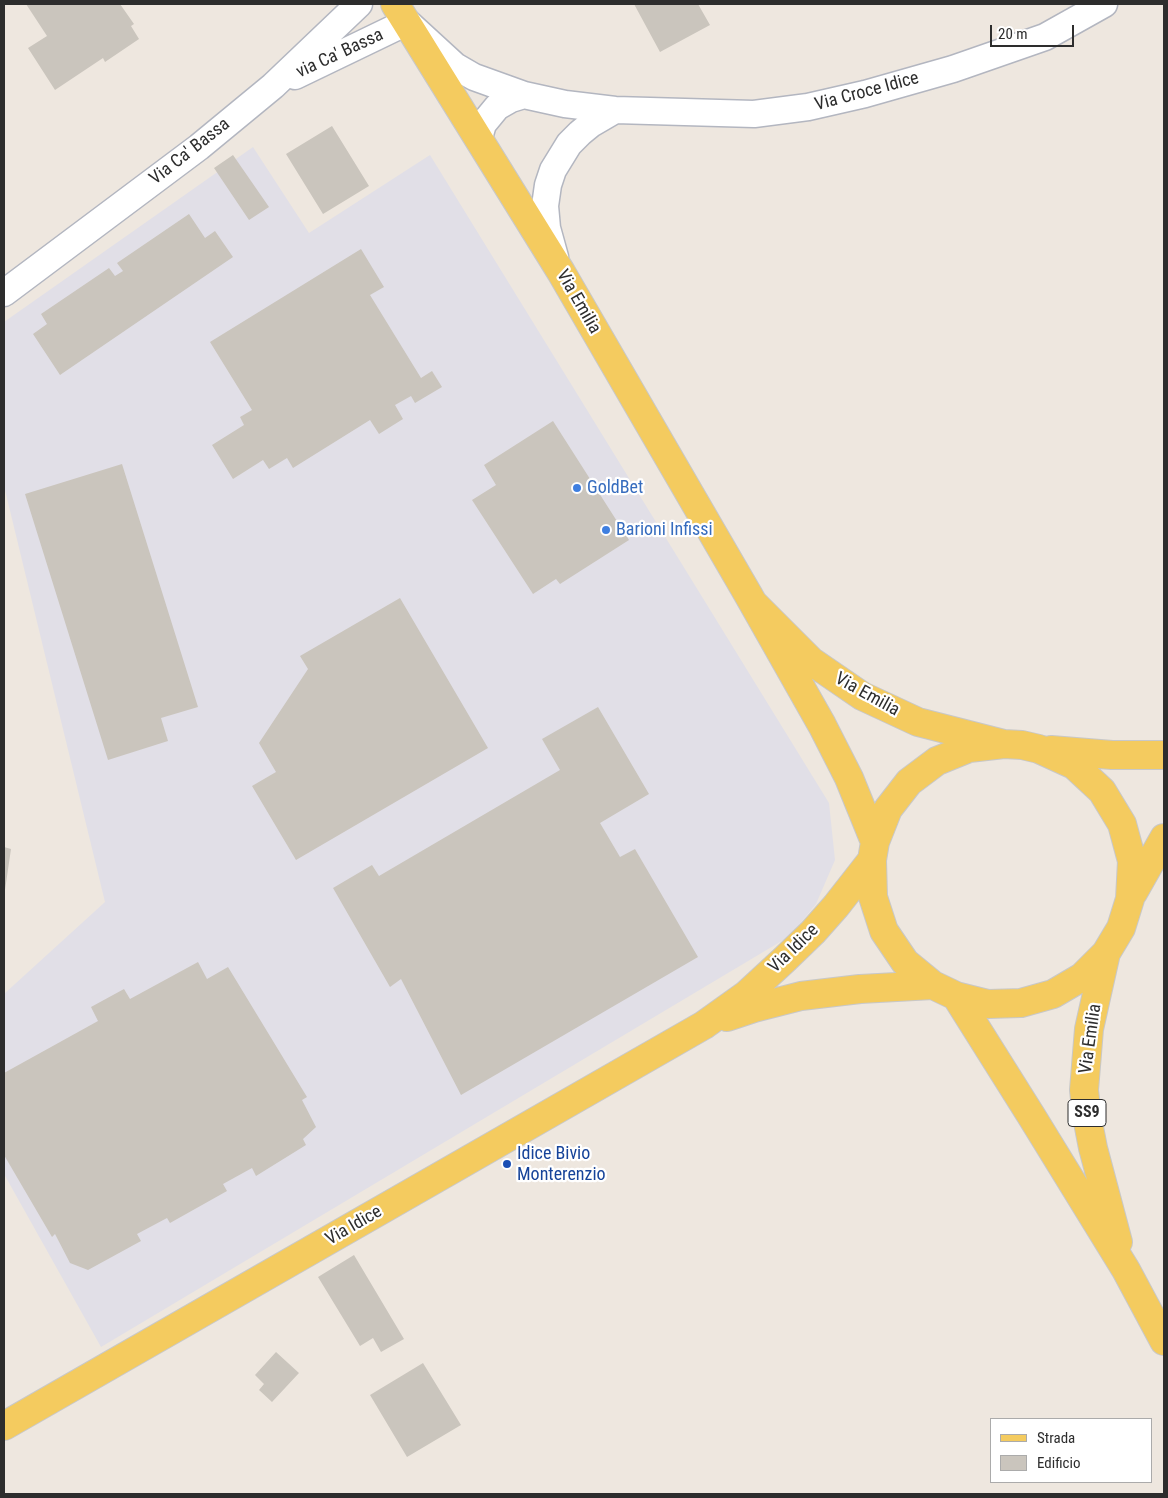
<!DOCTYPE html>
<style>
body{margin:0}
#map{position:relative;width:1168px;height:1498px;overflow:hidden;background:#eee7df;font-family:"Roboto Condensed",sans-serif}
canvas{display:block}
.frame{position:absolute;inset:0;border:5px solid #2d2d2d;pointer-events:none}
.legend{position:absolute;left:990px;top:1418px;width:162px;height:65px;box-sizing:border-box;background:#fff;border:1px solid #ababab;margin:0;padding:6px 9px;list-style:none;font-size:15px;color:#2d2d2d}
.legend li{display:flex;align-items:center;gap:10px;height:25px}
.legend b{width:25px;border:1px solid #ababab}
.scale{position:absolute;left:990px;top:25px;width:84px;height:22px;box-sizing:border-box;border:2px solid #2d2d2d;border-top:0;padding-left:6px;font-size:15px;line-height:18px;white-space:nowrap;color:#2d2d2d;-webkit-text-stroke:4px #fff;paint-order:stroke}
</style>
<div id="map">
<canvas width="1168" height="1498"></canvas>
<div class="frame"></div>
<ul class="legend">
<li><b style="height:6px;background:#f4cb5f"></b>Strada</li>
<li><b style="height:14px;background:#cac5bd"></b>Edificio</li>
</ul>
<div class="scale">20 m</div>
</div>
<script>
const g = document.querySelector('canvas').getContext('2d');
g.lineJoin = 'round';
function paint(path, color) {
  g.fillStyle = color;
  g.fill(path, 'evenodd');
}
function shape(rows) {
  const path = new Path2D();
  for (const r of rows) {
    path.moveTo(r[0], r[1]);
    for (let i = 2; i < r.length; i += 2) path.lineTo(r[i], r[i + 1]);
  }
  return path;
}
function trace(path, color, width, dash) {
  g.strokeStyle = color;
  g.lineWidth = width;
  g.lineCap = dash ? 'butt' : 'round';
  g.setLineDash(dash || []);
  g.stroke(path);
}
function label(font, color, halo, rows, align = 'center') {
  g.font = font + ' "Roboto Condensed",sans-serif';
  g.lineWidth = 4.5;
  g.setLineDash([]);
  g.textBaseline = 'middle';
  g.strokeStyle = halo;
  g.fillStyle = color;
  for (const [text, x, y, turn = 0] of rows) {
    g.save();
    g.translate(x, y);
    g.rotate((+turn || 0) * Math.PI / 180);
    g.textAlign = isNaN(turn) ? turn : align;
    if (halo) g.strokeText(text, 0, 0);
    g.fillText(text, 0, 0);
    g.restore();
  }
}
paint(shape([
 [253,147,309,233,430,155,829,803,835,860,816,904,790,936,101,1347,4,1174,4,994,105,902,4,486,4,322]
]), '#e1dfe7');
paint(shape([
 [26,4,120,4,134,24,131,26,139,39,105,62,103,58,55,90,28,48,47,36],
 [634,4,698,4,710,25,660,52],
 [332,126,369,186,323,214,286,154],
 [233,155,269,207,249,220,214,168],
 [189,214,205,238,215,231,233,257,60,375,33,334,47,324,41,314,109,268,115,276,123,271,117,263],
 [361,249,384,287,370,295,421,378,432,371,442,387,415,403,411,396,395,405,403,419,379,434,370,420,293,468,287,458,269,469,263,460,233,479,212,445,244,425,240,417,252,410,210,342],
 [553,421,629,540,560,584,556,579,533,594,472,500,496,485,484,465],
 [122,464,198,707,161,718,168,741,108,760,25,494],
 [400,598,488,748,296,860,252,786,276,772,259,743,308,669,300,656],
 [598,707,649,794,600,823,620,857,635,849,698,957,461,1095,401,979,390,987,333,888,372,865,379,876,560,770,542,739],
 [4,847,11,849,5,890,4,890],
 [198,962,207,979,228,967,307,1097,302,1100,316,1127,303,1139,306,1145,256,1176,252,1168,223,1184,227,1191,170,1223,167,1218,137,1234,141,1241,88,1270,70,1263,55,1234,52,1237,4,1155,4,1073,98,1021,91,1007,124,989,130,999],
 [354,1255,404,1339,381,1352,373,1338,360,1346,318,1277],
 [276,1352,299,1373,272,1402,259,1390,264,1384,255,1375],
 [423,1363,461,1425,407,1457,370,1395]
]), '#cac5bd');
const minor = shape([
 [295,76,407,22,455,66,474,77,524,95],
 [479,138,483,124,497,107,511,99,524,95,565,104,615,110,754,114,808,107,865,94,953,69,1045,37,1104,4],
 [555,257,547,228,545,206,548,185,553,170,569,144,580,133,591,124,615,110],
 [4,293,199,147,273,86,359,4]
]);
const major = shape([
 [395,4,561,272,749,596,822,725,849,778,875,842],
 [754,604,811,661,862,696,918,722,1004,744,1022,745,1039,749,1074,765,1102,791,1122,824,1132,861,1130,899,1121,928,1106,953,1082,977,1053,994,1021,1003,988,1004,956,996,933,985,905,962,884,931,873,897,872,860,875,842,888,809,909,782,937,761,969,748,1004,744],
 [1051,750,1112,755,1164,755],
 [1133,893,1164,838],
 [1106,953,1089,1029,1084,1090,1087,1117,1093,1148,1118,1242],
 [956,996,1032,1117,1126,1270,1164,1341],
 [727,1017,754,1008,801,996,860,989,933,985],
 [4,1426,704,1025,746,995,784,960,813,932,836,906,872,860]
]);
trace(minor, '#b3b6c0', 29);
trace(major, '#c8c8c8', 30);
trace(minor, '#fff', 26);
trace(major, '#f4cb5f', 28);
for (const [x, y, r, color] of [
 [577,488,5,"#3f7fe0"],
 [606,530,5,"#3f7fe0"],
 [507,1164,5,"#1a4fb4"]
]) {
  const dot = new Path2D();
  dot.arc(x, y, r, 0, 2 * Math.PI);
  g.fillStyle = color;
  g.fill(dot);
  trace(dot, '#fff', 2);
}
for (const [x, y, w] of [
 [1087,1113,38]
]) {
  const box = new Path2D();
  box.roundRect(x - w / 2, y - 13.5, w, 27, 4);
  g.fillStyle = '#fff';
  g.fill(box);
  trace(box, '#2d2d2d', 1);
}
label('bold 16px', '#2d2d2d', null, [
 ["SS9",1087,1113]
]);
label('18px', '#2d2d2d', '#fff', [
 ["via Ca' Bassa",340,54,-25],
 ["Via Croce Idice",867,92,-15],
 ["Via Ca' Bassa",190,152,-38],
 ["Via Emilia",578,302,60],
 ["Via Emilia",867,695,29],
 ["Via Idice",794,949,-44],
 ["Via Emilia",1091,1039,-82],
 ["Via Idice",354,1226,-30]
]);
label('18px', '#366cbe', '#fff', [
 ["GoldBet",587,488],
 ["Barioni Infissi",616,530]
], 'left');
label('18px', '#164399', '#fff', [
 ["Idice Bivio",517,1154],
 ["Monterenzio",517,1175]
], 'left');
</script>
